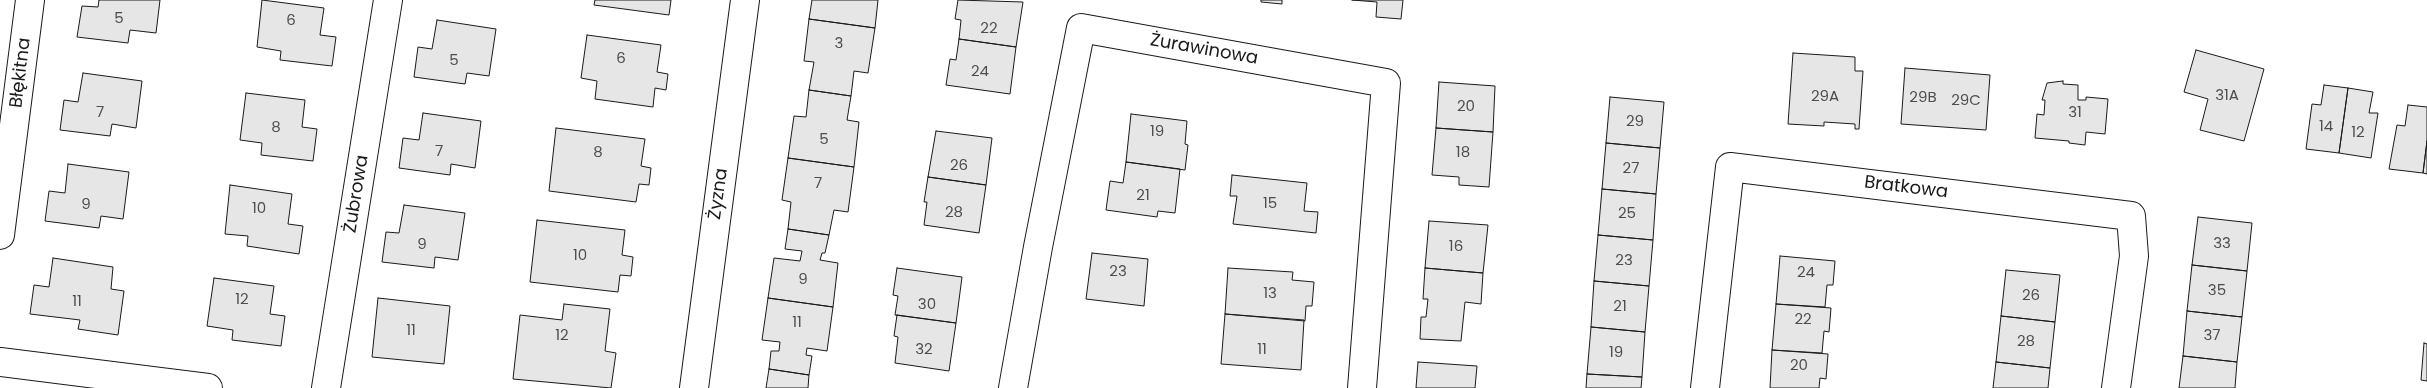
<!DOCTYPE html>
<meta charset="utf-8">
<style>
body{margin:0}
canvas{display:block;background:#fff}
</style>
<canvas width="2427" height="388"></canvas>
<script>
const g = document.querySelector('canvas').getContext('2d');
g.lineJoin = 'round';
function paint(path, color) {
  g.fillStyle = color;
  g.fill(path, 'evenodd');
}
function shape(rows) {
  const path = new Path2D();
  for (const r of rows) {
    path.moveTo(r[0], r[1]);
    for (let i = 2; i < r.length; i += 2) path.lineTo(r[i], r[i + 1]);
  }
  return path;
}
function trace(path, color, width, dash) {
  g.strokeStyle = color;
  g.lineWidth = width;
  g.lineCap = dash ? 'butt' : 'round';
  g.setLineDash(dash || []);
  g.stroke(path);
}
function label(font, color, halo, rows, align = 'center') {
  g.font = font + ' Poppins,sans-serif';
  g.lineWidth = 4;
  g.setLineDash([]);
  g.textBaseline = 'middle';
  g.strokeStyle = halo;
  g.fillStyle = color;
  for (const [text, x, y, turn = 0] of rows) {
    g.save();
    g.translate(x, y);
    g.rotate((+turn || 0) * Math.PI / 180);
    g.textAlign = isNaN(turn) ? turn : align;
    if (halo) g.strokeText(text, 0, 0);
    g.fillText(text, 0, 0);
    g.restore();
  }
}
const building = shape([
 [99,0,160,0,156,33,130,30,128,43,77,37,82,6,98,7,99,0],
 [262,0,324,8,320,35,336,37,332,66,280,60,281,51,257,47,262,0],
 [595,0,671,0,669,15,594,5,595,0],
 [812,0,878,0,875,28,809,19,812,0],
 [958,0,1023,2,1016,47,959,39,961,20,955,19,958,0],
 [1261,0,1282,0,1282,4,1261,2,1261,0],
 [1352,0,1403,0,1401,19,1376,17,1377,2,1352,0],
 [809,19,875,28,868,73,854,71,851,96,809,90,814,62,804,61,809,19],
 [437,20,496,29,489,76,467,73,465,84,414,77,418,47,432,49,437,20],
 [587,35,661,45,657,72,668,74,666,90,655,88,653,107,595,99,597,81,581,78,587,35],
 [959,39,1016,47,1010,94,946,85,950,59,956,60,959,39],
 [2196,50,2264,69,2244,141,2200,130,2208,99,2184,92,2196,50],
 [1793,53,1855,57,1855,71,1863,71,1859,129,1855,129,1855,124,1824,122,1824,126,1788,124,1793,53],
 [1905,68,1990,75,1986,130,1901,124,1905,68],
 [83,73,142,81,136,128,112,124,110,136,60,130,64,100,78,102,83,73],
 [2063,81,2063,84,2078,85,2078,100,2086,100,2086,97,2108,99,2105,134,2086,132,2085,145,2069,143,2069,141,2035,138,2037,114,2044,115,2045,100,2042,100,2047,83,2063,81],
 [1439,82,1495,86,1493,132,1436,128,1439,82],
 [2324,85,2348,88,2339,153,2306,149,2312,104,2321,105,2324,85],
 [2348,88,2373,92,2369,113,2378,113,2371,158,2339,153,2348,88],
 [809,90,851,96,847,120,859,122,854,167,788,158,794,116,806,117,809,90],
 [246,93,305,100,302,127,317,129,313,161,261,155,262,143,240,140,246,93],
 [1610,97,1664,102,1660,148,1606,143,1610,97],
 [2408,105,2427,107,2427,141,2423,173,2389,169,2397,125,2405,126,2408,105],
 [423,113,481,121,475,168,451,164,450,175,399,168,403,138,419,140,423,113],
 [1131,114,1187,121,1185,144,1188,145,1185,170,1126,162,1131,114],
 [556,128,645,139,641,166,651,168,649,185,639,184,636,202,549,191,556,128],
 [1436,128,1493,132,1489,187,1459,185,1459,177,1432,175,1436,128],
 [936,131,992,138,986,185,928,177,936,131],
 [2427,141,2427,174,2423,173,2427,141],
 [1606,143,1660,148,1656,194,1602,189,1606,143],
 [788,158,854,167,848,212,834,210,829,235,788,229,791,202,782,200,788,158],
 [1126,162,1180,169,1175,213,1158,211,1157,217,1106,210,1110,181,1123,183,1126,162],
 [68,164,129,172,123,219,101,216,99,228,45,221,49,191,65,193,68,164],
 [1232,175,1307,183,1304,211,1318,212,1316,233,1233,224,1237,196,1230,196,1232,175],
 [928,177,986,185,979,233,924,225,927,202,924,202,928,177],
 [230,185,292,194,288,224,303,226,299,254,247,246,248,236,225,234,230,185],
 [1602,189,1656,194,1653,240,1598,235,1602,189],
 [404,205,465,213,458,260,435,257,434,268,382,262,386,232,399,233,404,205],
 [2198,217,2252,223,2247,271,2192,265,2198,217],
 [537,220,625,230,622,255,633,257,631,276,620,275,618,292,530,282,537,220],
 [1429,221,1488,225,1483,273,1425,268,1429,221],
 [788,229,829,235,825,253,822,253,820,260,838,263,833,307,768,298,774,258,800,261,802,251,785,249,788,229],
 [1598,235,1653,240,1649,286,1594,281,1598,235],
 [1092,253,1148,259,1144,306,1086,299,1092,253],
 [1780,256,1835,261,1833,285,1827,285,1825,307,1776,304,1780,256],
 [53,258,113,267,111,289,124,291,118,335,78,329,80,320,30,314,34,285,49,287,53,258],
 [2192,265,2247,271,2242,317,2187,311,2192,265],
 [897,268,962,277,956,323,895,315,898,296,893,295,897,268],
 [1228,268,1293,272,1292,280,1314,282,1312,306,1306,306,1305,321,1225,314,1228,268],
 [1425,268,1483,273,1481,304,1465,302,1461,341,1420,339,1421,317,1426,317,1428,299,1423,299,1425,268],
 [2006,270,2060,275,2055,322,2001,316,2006,270],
 [214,278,274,286,270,314,285,316,281,346,232,340,233,330,207,326,214,278],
 [1594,281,1649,286,1645,332,1591,327,1594,281],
 [378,298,450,306,444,364,372,357,378,298],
 [768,298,833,307,827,351,807,348,806,355,812,356,809,375,769,369,771,351,779,351,780,342,762,340,768,298],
 [564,304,610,309,605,351,616,353,611,388,513,379,520,315,562,320,564,304],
 [1776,304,1831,308,1829,332,1824,331,1822,353,1772,350,1776,304],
 [2187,311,2242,317,2237,362,2183,356,2187,311],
 [1225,314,1304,320,1301,370,1221,364,1225,314],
 [897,315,956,323,949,371,895,363,898,337,894,336,897,315],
 [2001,316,2055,322,2050,368,1996,362,2001,316],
 [1591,327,1645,332,1642,377,1587,374,1591,327],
 [2424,343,2427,344,2427,381,2421,380,2424,343],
 [1772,350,1828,354,1826,379,1820,378,1819,388,1770,388,1772,350],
 [2183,356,2237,362,2235,388,2179,388,2183,356],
 [1418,362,1477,366,1475,388,1416,388,1418,362],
 [1996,362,2050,368,2048,388,1993,388,1996,362],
 [769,369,809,375,808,388,766,388,769,369],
 [1587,374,1642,377,1641,388,1586,388,1587,374]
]);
paint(building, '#e6e6e6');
trace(building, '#1a1a1a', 1);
const street = shape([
 [0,235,30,0],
 [0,362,208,388],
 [326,388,388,0],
 [694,388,745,0],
 [1013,388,1038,247,1081,28,1386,83,1362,388],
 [1705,388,1730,167,2131,216,2134,256,2116,388]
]);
trace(street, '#1a1a1a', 30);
trace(street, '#fff', 28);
label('15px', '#4d4d4d', null, [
 ["5",119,19],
 ["6",291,21],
 ["22",989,29],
 ["3",839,44],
 ["6",621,59],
 ["5",454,61],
 ["24",980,72],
 ["31A",2227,96],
 ["29A",1825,97],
 ["29B",1923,98],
 ["29C",1966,101],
 ["20",1466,107],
 ["7",100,113],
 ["31",2075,113],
 ["29",1635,122],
 ["14",2326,127],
 ["8",276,128],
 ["19",1157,132],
 ["12",2358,133],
 ["5",824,140],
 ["7",439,152],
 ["8",598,153],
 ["18",1463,153],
 ["26",959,166],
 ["27",1631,169],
 ["7",818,184],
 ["21",1143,196],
 ["15",1270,204],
 ["9",86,205],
 ["10",259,209],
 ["28",954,213],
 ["25",1627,214],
 ["33",2222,244],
 ["9",422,245],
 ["16",1456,247],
 ["10",580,256],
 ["23",1624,261],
 ["23",1118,272],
 ["24",1806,273],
 ["9",803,280],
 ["35",2217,291],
 ["13",1270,294],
 ["26",2031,296],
 ["12",242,300],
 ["11",77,302],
 ["30",927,305],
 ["21",1620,307],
 ["22",1803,320],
 ["11",797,323],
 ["11",411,331],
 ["12",562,336],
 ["37",2212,336],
 ["28",2026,342],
 ["32",924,350],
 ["11",1262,350],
 ["19",1616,353],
 ["20",1799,366]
]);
label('18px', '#1a1a1a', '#fff', [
 ["Żurawinowa",1204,50,10],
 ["Błękitna",21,73,-83],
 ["Bratkowa",1906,188,7],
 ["Żubrowa",357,194,-81],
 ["Żyzna",719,194,-82]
]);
</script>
